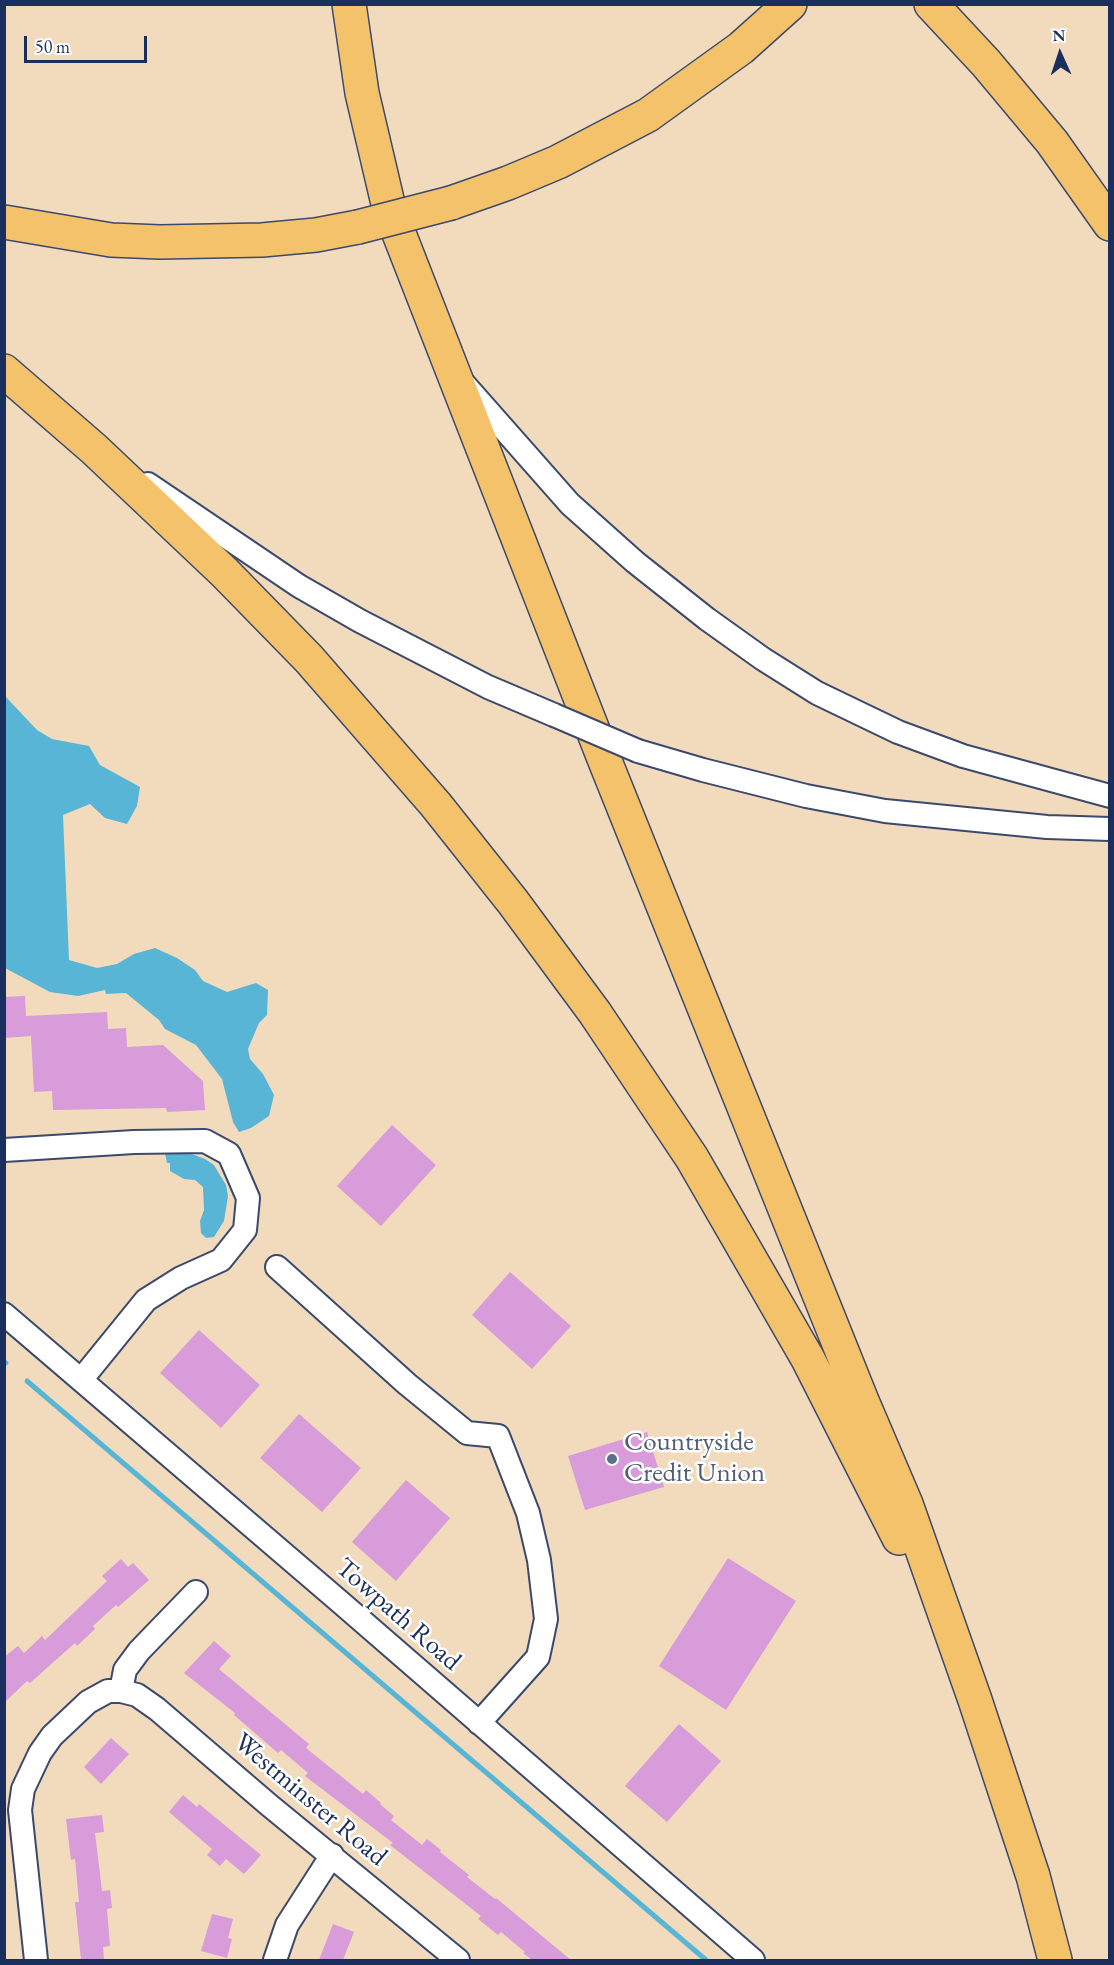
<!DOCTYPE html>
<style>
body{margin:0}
#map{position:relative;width:1114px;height:1965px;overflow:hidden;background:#f2dbbd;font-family:"EB Garamond",serif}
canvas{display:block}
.frame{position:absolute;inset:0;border:6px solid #1b2f5e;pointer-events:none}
.north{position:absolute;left:1030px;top:24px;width:60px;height:60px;-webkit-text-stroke:4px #fff;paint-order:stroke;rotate:357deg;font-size:16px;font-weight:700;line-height:24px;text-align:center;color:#1b2f5e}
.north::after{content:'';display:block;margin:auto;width:21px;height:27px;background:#1b2f5e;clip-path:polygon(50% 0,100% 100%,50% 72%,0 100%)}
.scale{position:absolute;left:24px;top:36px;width:123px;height:27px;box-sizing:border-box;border:3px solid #1b2f5e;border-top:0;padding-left:8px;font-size:18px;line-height:21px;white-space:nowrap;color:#1b2f5e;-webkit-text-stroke:4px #fff;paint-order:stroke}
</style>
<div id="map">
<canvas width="1114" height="1965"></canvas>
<div class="frame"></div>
<div class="north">N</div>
<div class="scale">50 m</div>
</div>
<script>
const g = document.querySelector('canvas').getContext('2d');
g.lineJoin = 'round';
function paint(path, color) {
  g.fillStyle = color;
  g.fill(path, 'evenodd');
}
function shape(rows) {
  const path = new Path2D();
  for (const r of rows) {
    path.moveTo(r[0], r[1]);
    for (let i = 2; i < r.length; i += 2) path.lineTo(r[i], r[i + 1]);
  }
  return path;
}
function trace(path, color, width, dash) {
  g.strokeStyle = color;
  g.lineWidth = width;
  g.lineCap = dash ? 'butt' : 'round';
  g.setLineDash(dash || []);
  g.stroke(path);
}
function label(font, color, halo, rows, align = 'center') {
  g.font = font + ' "EB Garamond",serif';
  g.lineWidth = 5;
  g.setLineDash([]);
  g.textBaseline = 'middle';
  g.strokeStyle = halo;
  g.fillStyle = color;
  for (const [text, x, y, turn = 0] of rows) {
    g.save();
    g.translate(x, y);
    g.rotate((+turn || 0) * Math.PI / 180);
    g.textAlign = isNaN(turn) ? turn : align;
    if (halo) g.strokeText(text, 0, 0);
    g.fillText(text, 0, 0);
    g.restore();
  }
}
paint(shape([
 [5,696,37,730,52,739,89,746,100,765,140,787,137,806,127,824,105,818,90,804,63,815,69,960,97,968,117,964,134,954,155,948,177,958,195,970,203,981,227,992,256,983,268,990,267,1015,259,1023,248,1049,250,1059,263,1074,274,1095,269,1116,251,1128,239,1132,233,1122,222,1079,196,1045,165,1029,159,1020,126,993,106,994,105,990,78,996,50,992,5,968],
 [188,1148,189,1153,205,1159,214,1165,226,1185,228,1196,224,1221,214,1237,206,1238,201,1233,200,1221,204,1210,203,1187,195,1180,184,1179,170,1171,170,1163,167,1163,165,1153]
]), '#58b5d6');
trace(shape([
 [4,1362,6,1363],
 [27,1381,706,1960]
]), '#58b5d6', 5);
paint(shape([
 [25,996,26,1016,107,1012,108,1029,126,1028,127,1047,163,1045,203,1081,205,1110,167,1112,166,1108,53,1110,52,1091,34,1092,31,1036,4,1038,4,997],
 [392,1125,436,1165,381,1226,337,1186],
 [510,1272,571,1326,532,1369,472,1315],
 [199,1330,260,1385,221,1428,160,1373],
 [299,1414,361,1468,322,1512,260,1458],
 [647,1432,664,1487,585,1510,568,1456],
 [406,1480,450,1518,396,1581,352,1542],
 [728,1558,796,1601,726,1710,659,1666],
 [121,1559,128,1567,133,1563,149,1580,118,1607,116,1605,93,1626,95,1629,77,1646,75,1643,30,1683,27,1681,4,1703,4,1657,18,1646,24,1653,42,1636,45,1640,107,1581,102,1576],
 [214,1641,231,1656,219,1669,309,1744,306,1748,363,1794,366,1790,381,1803,380,1804,394,1816,391,1820,422,1845,427,1839,441,1850,440,1852,469,1875,467,1877,495,1899,496,1898,571,1960,532,1960,523,1953,525,1952,501,1932,498,1935,478,1919,481,1916,390,1845,393,1843,305,1776,308,1773,281,1750,278,1753,234,1715,235,1713,184,1673],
 [679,1724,721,1761,667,1822,625,1786],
 [111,1738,129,1754,101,1784,84,1767],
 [183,1795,197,1807,199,1804,261,1855,244,1874,226,1859,220,1866,207,1855,212,1849,169,1812],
 [102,1815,104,1832,95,1833,102,1891,110,1890,112,1908,107,1909,110,1946,103,1947,104,1960,81,1960,75,1902,79,1902,75,1859,71,1860,66,1819],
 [212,1914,233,1919,228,1938,232,1939,227,1958,201,1951],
 [333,1924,354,1932,343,1960,319,1960]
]), '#d79cd9');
const minor = shape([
 [465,385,570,504,635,562,707,619,763,659,817,693,898,732,963,756,1110,796],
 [148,484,299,586,360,621,488,687,554,715],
 [638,751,703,770,806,796,885,811,1047,827,1110,829],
 [4,1150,134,1142,205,1141,229,1154,248,1198,245,1230,221,1260,181,1278,146,1300,81,1380],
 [277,1267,407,1384,467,1433,498,1436,528,1513,539,1560,546,1619,538,1657,479,1723],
 [4,1314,339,1601,753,1960],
 [121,1691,125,1670,139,1651,196,1592],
 [36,1960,20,1810,23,1789,40,1753,52,1736,88,1702,108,1691,121,1691,137,1695,157,1709,269,1805,458,1960],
 [275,1960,287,1925,332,1855]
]);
const highway = shape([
 [349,4,362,93,389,208,603,756,862,1401,906,1504,975,1700,1033,1876,1055,1960],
 [931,4,986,63,1052,142,1110,224],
 [451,203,508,183,558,162,648,115,741,48,790,4],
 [4,222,111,240,160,242,262,240,316,235,358,227],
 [4,371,94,449,225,573,309,659,436,805,513,902,595,1013,692,1158,808,1359,899,1538]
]);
trace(minor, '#3b496c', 26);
trace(highway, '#3b496c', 36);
trace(minor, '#fff', 22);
trace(highway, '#f4c26a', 33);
const minorBridge = shape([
 [554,715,638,751]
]);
const highwayBridge = shape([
 [358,227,451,203]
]);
trace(minorBridge, '#3b496c', 26, []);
trace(highwayBridge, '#3b496c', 36, []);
trace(minorBridge, '#fff', 22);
trace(highwayBridge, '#f4c26a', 33);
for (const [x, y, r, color] of [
 [612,1459,6,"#5c6f8a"]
]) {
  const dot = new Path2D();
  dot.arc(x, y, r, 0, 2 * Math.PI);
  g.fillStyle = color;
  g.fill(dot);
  trace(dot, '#fff', 2);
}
label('27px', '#4e5e75', '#fff', [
 ["Countryside",624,1443],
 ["Credit Union",624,1474]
], 'left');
label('27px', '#1b2f5e', '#fff', [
 ["Towpath Road",398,1615,41],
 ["Westminster Road",310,1800,40]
]);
</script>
